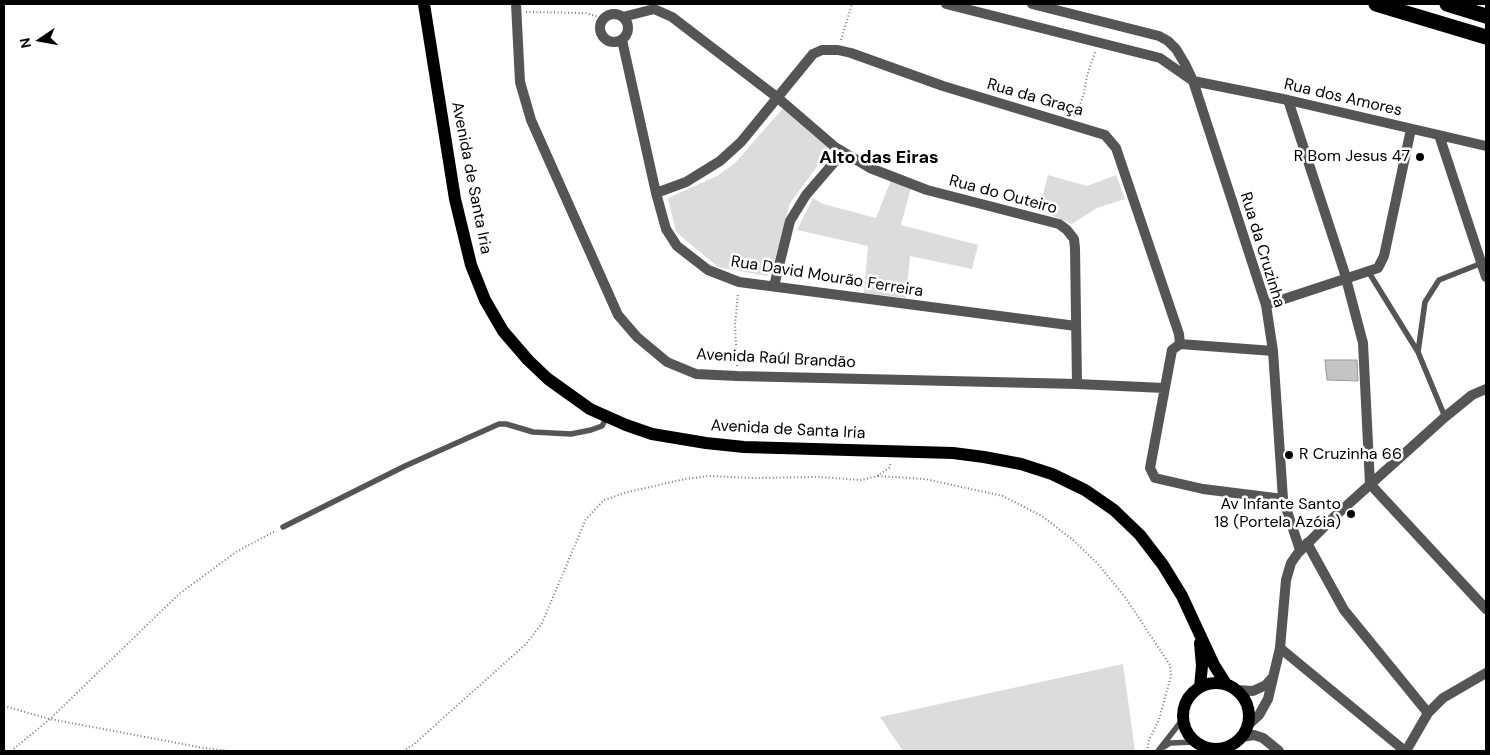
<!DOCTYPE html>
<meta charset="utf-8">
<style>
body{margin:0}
#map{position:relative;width:1490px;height:755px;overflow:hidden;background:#fff;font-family:"DM Sans",sans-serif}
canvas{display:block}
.frame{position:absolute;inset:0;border:5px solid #000;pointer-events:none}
.north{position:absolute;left:15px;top:15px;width:50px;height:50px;-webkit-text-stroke:4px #fff;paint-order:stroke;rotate:258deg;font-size:14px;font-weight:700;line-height:20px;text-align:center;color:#000}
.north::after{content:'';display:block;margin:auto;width:18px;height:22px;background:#000;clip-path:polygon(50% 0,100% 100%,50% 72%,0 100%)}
</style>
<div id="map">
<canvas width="1490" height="755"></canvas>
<div class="frame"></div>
<div class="north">N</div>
</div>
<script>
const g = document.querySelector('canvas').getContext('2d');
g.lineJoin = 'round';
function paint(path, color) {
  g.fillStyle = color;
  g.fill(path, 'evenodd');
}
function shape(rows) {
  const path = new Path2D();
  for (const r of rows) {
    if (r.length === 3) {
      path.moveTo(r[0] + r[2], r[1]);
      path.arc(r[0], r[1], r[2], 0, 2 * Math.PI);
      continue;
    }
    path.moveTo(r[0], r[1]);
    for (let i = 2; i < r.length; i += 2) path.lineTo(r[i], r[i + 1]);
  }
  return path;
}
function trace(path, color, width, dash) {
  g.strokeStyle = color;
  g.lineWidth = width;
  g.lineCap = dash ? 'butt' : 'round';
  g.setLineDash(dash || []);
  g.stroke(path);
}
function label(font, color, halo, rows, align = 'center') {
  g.font = font + ' "DM Sans",sans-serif';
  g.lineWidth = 5;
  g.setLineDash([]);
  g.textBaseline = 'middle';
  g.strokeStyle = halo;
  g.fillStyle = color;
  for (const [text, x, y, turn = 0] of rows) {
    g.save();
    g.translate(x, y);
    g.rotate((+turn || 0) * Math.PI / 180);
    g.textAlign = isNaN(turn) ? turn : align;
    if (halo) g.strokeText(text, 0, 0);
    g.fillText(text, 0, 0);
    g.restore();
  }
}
paint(shape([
 [784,107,830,149,790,203,772,270,767,276,718,267,676,232,668,198,717,176,735,163],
 [1048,175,1087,186,1116,175,1125,199,1097,208,1072,224,1039,210],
 [891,180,911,187,901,225,978,245,972,269,910,256,906,298,864,293,868,246,797,230,813,198,823,204,876,218],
 [1123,664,1135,751,903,751,880,717]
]), '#dcdcdc');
const building = shape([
 [1325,360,1357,360,1358,381,1327,380,1325,360]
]);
paint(building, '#c4c4c4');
trace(building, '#999', 1);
trace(shape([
 [526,12,585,13,603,18],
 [841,40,852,4],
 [1074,116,1079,108,1084,93,1087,76,1095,52],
 [737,366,735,325,738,293],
 [878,476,925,479,1003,496,1042,516,1073,540,1097,563,1125,597,1170,665,1171,676,1159,720,1149,740,1147,751],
 [4,706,50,719,204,748,230,751],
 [11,751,50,719,179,594,236,552,275,531],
 [403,751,413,745,526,644,542,623,586,519,604,500,628,492,685,479,709,476,751,478,819,477,862,480,877,476,889,468,891,462]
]), '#777', 2, [1, 2.5]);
trace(shape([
 [1368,271,1418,352],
 [1445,417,1418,352,1425,302,1439,280,1482,263],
 [283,527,405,466,499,424,506,424,533,432,571,434,591,430,602,426,607,417],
 [1164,747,1170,743,1195,742],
 [1158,751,1183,719]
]), '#555', 5.5);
trace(shape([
 [516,4,520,82,531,120,618,315,637,337,667,362,696,374,737,376,1077,384,1164,388],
 [946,4,1160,58,1193,81,1288,100,1486,146],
 [1032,4,1159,36,1168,41,1176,49,1185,64,1193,81,1266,305,1273,351,1283,499,1300,550],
 [614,28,14],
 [623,17,654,9,672,17,778,98,835,147,870,168,927,190,1059,224,1067,230,1074,239,1075,248,1077,384],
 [622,40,656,193,666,229,677,246,708,270,739,282,1076,326],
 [1288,100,1344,271,1363,343,1370,484,1486,609],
 [1439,135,1486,277],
 [656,193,686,182,720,161,741,142,813,54,822,50,838,50,851,53,943,86,1105,135,1116,148,1179,334,1180,344,1172,350,1150,468,1155,478,1203,489,1283,499],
 [774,286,790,221,806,195,843,152],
 [1266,305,1378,268,1384,256,1411,129],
 [1180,344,1273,351],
 [1307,543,1344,610,1428,713],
 [1280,648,1405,751],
 [1242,737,1254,735,1263,738,1279,751],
 [1406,751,1428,713,1443,698,1486,673]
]), '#555', 10);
trace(shape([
 [1237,690,1253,691,1266,685,1272,678],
 [1248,725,1259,715,1268,699,1280,648,1286,580,1291,563,1298,553,1334,517,1445,417,1472,395,1486,389]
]), '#555', 10);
trace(shape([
 [424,4,455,199,471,265,485,300,503,331,528,360,548,379,590,409,626,425,652,434,706,443,744,447,953,453,984,457,1021,464,1052,474,1085,490,1114,510,1140,535,1163,565,1182,596,1214,665,1226,684],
 [1200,643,1202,666,1200,687],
 [1216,716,33]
]), '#000', 12);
trace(shape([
 [1376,4,1486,37],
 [1447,4,1486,16]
]), '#000', 15);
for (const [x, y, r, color] of [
 [1420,157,5,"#000"],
 [1289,455,5,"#000"],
 [1351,514,5,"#000"]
]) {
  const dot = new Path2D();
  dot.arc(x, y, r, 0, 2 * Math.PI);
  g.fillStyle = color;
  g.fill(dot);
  trace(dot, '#fff', 2);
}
label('16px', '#000', '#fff', [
 ["Rua da Graça",1035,98,16],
 ["Rua dos Amores",1343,98,13],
 ["Avenida de Santa Iria",471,178,79],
 ["Rua do Outeiro",1003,195,15],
 ["Rua da Cruzinha",1262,250,73],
 ["Rua David Mourão Ferreira",827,277,9],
 ["Avenida Raúl Brandão",776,359,3],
 ["Avenida de Santa Iria",788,430,3]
]);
label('16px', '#000', '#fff', [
 ["R Bom Jesus 47",1410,157],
 ["R Cruzinha 66",1299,455,"left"],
 ["Av Infante Santo",1341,505],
 ["18 (Portela Azóia)",1341,523]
], 'right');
label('bold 18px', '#000', '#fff', [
 ["Alto das Eiras",879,158]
]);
</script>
